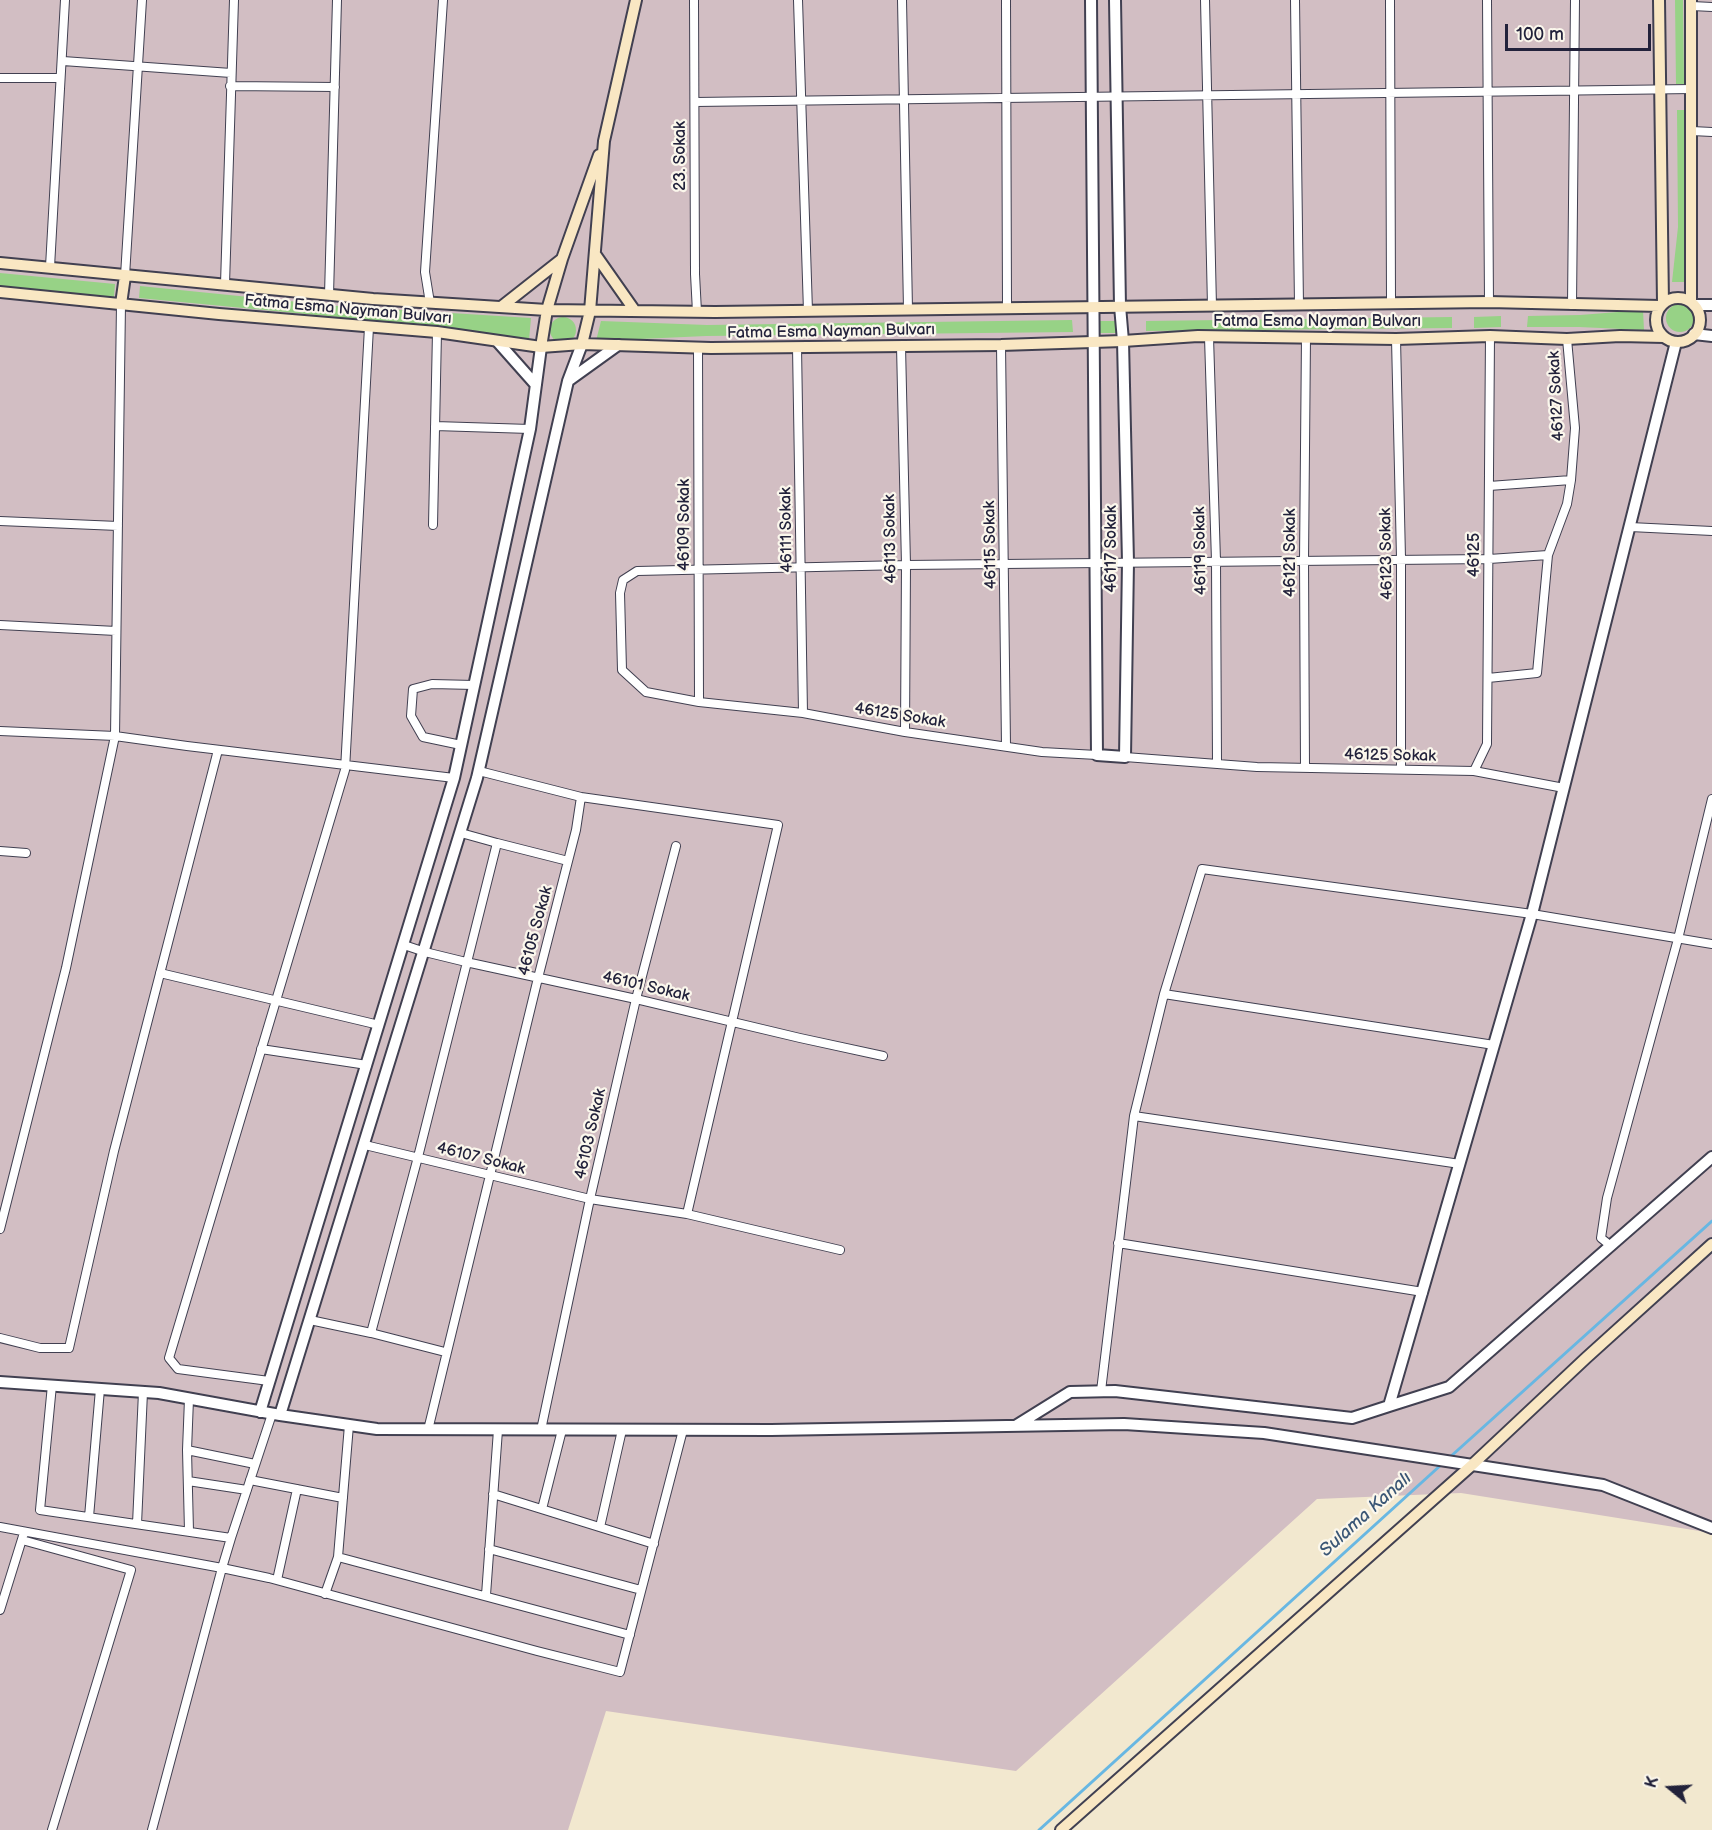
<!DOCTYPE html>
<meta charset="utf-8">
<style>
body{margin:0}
#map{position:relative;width:1712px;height:1830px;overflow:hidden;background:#f2e8cf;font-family:"Balsamiq Sans",sans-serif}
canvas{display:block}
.north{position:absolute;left:1640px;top:1758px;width:60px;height:60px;-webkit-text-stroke:4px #fbf7ec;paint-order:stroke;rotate:288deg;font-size:16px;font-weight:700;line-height:24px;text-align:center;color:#22223b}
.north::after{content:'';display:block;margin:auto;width:21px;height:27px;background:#22223b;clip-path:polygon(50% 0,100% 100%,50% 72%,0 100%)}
.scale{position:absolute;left:1505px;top:24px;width:146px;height:27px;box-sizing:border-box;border:3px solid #22223b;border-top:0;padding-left:8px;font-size:18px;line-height:21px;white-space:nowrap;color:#22223b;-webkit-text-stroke:4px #fbf7ec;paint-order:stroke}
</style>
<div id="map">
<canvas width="1712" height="1830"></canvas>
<div class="north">K</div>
<div class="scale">100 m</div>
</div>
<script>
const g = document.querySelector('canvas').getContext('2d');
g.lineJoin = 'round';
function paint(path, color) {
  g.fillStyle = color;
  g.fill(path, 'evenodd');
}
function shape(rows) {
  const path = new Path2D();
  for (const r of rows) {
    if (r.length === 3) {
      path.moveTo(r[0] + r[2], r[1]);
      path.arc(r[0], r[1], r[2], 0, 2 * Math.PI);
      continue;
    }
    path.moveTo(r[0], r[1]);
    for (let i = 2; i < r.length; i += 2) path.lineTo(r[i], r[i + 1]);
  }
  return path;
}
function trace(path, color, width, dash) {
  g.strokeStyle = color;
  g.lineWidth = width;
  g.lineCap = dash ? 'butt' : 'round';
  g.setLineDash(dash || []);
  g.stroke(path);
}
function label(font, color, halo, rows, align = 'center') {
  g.font = font + ' "Balsamiq Sans",sans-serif';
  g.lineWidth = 4.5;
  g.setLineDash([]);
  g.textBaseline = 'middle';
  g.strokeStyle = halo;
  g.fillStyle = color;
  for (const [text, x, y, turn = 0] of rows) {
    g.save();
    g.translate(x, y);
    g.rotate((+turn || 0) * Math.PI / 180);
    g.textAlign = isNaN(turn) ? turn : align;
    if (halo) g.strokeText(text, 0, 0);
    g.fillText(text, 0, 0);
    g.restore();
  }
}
paint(shape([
 [0,0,1712,0,1712,1533,1461,1493,1317,1499,1016,1771,606,1711,568,1830,0,1830]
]), '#d2bec3');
paint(shape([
 [1675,0,1683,0,1684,84,1676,84],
 [1677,110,1684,110,1684,197,1689,282,1672,282,1678,227],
 [0,273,115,284,114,297,0,286],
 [140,286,338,306,531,318,529,340,337,317,139,298],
 [1680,318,14],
 [1643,310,1644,330,1579,327,1527,327,1528,316,1580,315],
 [1501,316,1501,327,1474,328,1474,317],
 [1452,317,1452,328,1146,331,1146,321],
 [563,330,13],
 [1072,320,1073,332,706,336,596,341,601,321,707,325],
 [1097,321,1121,321,1121,333,1097,333]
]), '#97d286');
trace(shape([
 [1449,1458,1712,1221],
 [1039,1830,1442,1464]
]), '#68b7e2', 3);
const minor = shape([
 [694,0,695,274,697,312],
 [798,0,808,311],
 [902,0,908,309],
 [1006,0,1007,308],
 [1205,0,1212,306],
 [1295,0,1299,305],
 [1390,0,1391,303],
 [1487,0,1489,302],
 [1692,6,1712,7],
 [63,61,231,73],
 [0,78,60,78],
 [230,86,335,87],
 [695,102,1692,89],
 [1692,131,1712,132],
 [50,267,65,0],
 [125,276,142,0],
 [225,284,234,0],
 [329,295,337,0],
 [430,303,425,272,443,0],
 [1572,305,1575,0],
 [1209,337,1216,561,1217,764],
 [1396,339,1401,558,1401,769],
 [1001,345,1006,745],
 [901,346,906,565,905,732],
 [797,347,803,713],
 [698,348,699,702],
 [435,426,530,429],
 [1489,486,1571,480],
 [0,521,118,526],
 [433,525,437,332],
 [1630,527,1712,531],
 [0,625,116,631],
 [1488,678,1537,673,1548,555],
 [0,731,115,736,187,746,454,778],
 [461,745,423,737,411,716,413,689,432,684,474,685],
 [1097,755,1042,752,905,732,803,713,699,702,646,692,622,670,620,593,623,580,637,571,906,565,1489,559,1548,555,1567,504,1571,480,1575,428,1567,339],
 [1125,757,1257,767,1474,771,1564,788],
 [1305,768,1304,560,1306,337],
 [1474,771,1487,744,1490,336],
 [581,797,778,825,687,1214],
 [497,843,568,861],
 [0,851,26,853],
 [404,945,425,952,466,962,636,999,800,1038,883,1056],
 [160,973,379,1025],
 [1164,994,1202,869,1532,914,1712,944],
 [261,1049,367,1065],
 [365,1145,590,1199,687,1214,840,1250],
 [1460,1164,1134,1116,1164,994,1494,1045],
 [0,1229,66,968,115,736,121,304],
 [1118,1243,1423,1292],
 [1611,1246,1601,1238,1607,1198,1678,939,1712,799],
 [310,1320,371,1333,445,1352],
 [371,1333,418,1157,497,843,461,833],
 [0,1338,40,1348,69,1348,114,1151,218,750],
 [269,1381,178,1369,169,1358,345,770,369,327],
 [52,1385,40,1510,231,1538,272,1414],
 [1101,1391,1134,1116],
 [349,1425,338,1557,630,1635],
 [428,1430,538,978,576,830,581,797,479,771],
 [541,1430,590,1199,636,999,676,846],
 [187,1450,255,1464],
 [250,1480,343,1498],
 [188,1481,247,1490],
 [493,1494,654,1544],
 [542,1509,562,1430],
 [89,1517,100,1389],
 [137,1524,143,1392],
 [0,1527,222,1568,152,1830],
 [600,1527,622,1430],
 [189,1531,187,1450,189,1399],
 [231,1538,222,1568,269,1578,537,1651,620,1672,683,1430],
 [22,1540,131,1570,52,1830],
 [489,1549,641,1590],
 [277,1580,297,1489],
 [325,1594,338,1557],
 [486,1595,498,1430],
 [0,1610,23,1536]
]);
const tertiary = shape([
 [1091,0,1097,755,1125,757,1128,562,1123,341,1120,306,1115,0],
 [1694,305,1712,305],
 [1694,334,1712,336],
 [497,341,536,385],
 [568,381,618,345],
 [0,1382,159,1393,280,1415,377,1429,771,1430,1124,1424,1264,1433,1603,1485,1712,1528],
 [1389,1406,1449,1387,1712,1157],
 [260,1412,454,778,530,429,541,347],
 [280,1415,477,778,568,381,582,344],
 [1017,1425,1070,1392,1115,1391,1352,1418,1389,1406,1532,914,1676,342]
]);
const secondary = shape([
 [1659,0,1663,303],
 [595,254,635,311],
 [0,263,373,299,547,310,715,312,1489,302,1660,306],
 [0,292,219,314,437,332,541,347,582,344,711,348,1001,345,1123,341,1198,336,1396,339,1490,336,1567,339,1620,336,1664,337],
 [1678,320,22],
 [1691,302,1691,0],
 [121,304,125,276],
 [501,307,562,259],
 [582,344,590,311,604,141,636,0],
 [541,347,547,310,562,259,599,155],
 [1061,1830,1472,1465,1586,1358,1712,1244]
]);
trace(minor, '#414051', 10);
trace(tertiary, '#414051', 14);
trace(secondary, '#414051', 14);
trace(minor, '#fff', 8);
trace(tertiary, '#fff', 10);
trace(secondary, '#f9e7c3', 10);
label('16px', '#22223b', '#fbf7ec', [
 ["23. Sokak",681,156,-90],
 ["Fatma Esma Nayman Bulvarı",348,310,5],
 ["Fatma Esma Nayman Bulvarı",1317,322],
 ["Fatma Esma Nayman Bulvarı",831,332,-1],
 ["46127 Sokak",1557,396,-93],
 ["46109 Sokak",685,525,-90],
 ["46111 Sokak",787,530,-91],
 ["46113 Sokak",891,539,-91],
 ["46115 Sokak",991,545,-91],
 ["46117 Sokak",1112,549,-90],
 ["46119 Sokak",1201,551,-91],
 ["46121 Sokak",1291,553,-90],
 ["46123 Sokak",1387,554,-91],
 ["46125",1475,555,-90],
 ["46125 Sokak",900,716,9],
 ["46125 Sokak",1390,756,1],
 ["46105 Sokak",536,931,-75],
 ["46101 Sokak",646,987,13],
 ["46103 Sokak",591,1134,-77],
 ["46107 Sokak",481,1159,14]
]);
label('italic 18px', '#3a5675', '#fbf7ec', [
 ["Sulama Kanalı",1366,1515,-42]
]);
</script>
